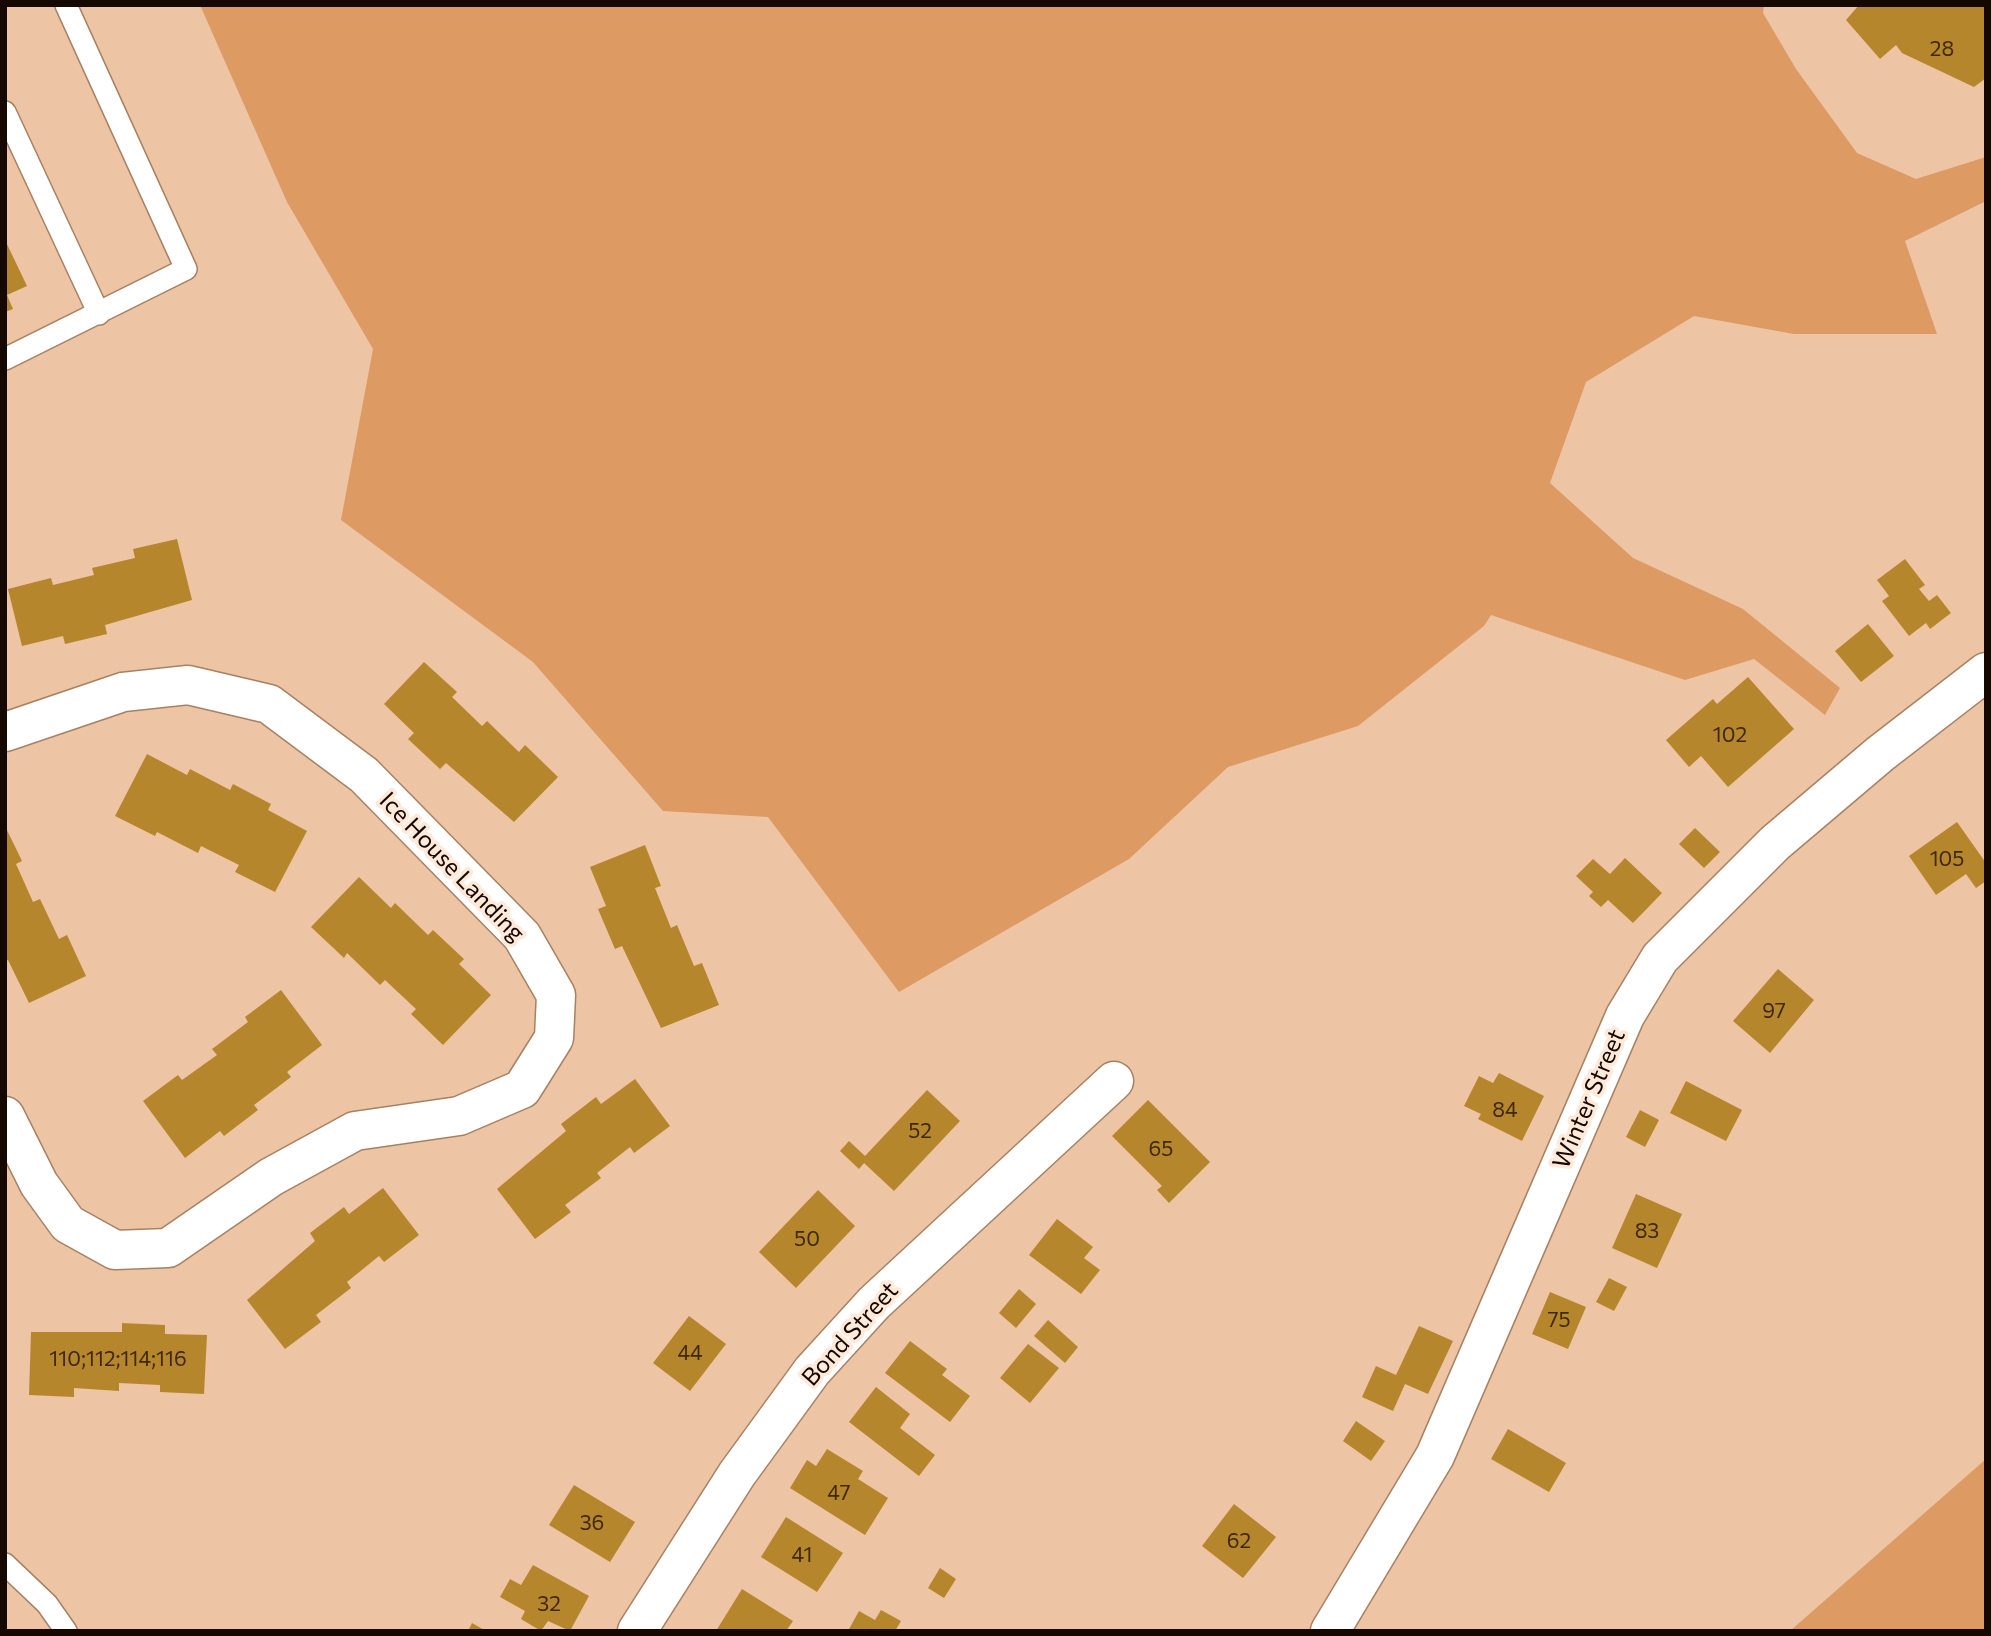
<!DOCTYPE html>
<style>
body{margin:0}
#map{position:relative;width:1991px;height:1636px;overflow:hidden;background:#edc4a4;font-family:Commissioner,sans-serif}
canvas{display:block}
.frame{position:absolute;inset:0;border:7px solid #150801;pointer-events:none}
</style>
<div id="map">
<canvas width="1991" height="1636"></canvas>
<div class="frame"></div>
</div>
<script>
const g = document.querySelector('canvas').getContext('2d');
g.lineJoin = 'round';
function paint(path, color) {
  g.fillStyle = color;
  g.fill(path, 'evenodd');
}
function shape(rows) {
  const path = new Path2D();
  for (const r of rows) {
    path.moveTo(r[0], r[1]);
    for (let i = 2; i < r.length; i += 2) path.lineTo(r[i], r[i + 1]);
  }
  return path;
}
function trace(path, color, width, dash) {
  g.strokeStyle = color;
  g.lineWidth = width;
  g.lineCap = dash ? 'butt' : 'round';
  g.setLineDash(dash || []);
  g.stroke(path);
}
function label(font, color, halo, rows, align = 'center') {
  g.font = font + ' Commissioner,sans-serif';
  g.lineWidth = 7;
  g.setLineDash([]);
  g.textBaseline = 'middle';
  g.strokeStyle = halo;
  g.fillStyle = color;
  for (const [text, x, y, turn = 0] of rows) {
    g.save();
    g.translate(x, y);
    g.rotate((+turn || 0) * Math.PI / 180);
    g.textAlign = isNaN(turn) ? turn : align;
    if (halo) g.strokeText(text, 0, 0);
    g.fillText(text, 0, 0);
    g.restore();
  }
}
paint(shape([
 [200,5,1764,5,1763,13,1796,69,1857,153,1916,179,1986,157,1986,201,1905,241,1937,334,1794,334,1694,316,1586,382,1550,483,1633,558,1743,609,1840,688,1825,715,1754,659,1685,680,1491,615,1484,626,1358,726,1228,767,1129,859,899,992,768,817,663,811,533,662,341,520,373,349,287,202],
 [1986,1459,1986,1631,1790,1631]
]), '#dd9a63');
paint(shape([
 [1859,5,1986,5,1986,78,1974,87,1902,53,1896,45,1880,59,1846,20],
 [5,240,27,286,7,295,13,309,5,312],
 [177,539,192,600,105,625,107,634,65,644,63,636,22,646,8,589,51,578,53,585,94,575,92,568,135,558,133,549],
 [1905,559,1925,585,1919,589,1929,601,1937,595,1951,613,1930,629,1926,623,1909,636,1882,601,1889,596,1877,580],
 [1868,624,1894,656,1861,682,1835,651],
 [424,662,457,692,452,697,482,726,487,721,519,752,525,745,558,777,514,822,446,763,440,769,408,739,414,733,384,704],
 [1748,677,1794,729,1728,787,1701,756,1689,767,1666,740,1713,699,1717,704],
 [147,754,187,775,190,769,230,790,233,784,271,804,268,810,307,831,275,892,235,872,239,865,201,846,198,853,157,832,155,836,115,816],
 [1957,822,1986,863,1986,881,1976,888,1966,874,1936,895,1909,856],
 [5,826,22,861,16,864,33,902,40,899,59,939,67,935,86,976,29,1003,8,960,5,961],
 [1695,828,1720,852,1704,868,1679,844],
 [645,845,661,886,655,888,671,928,677,925,694,966,702,963,719,1005,661,1028,622,946,615,949,598,909,606,906,590,867],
 [1625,858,1662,893,1633,923,1608,900,1601,907,1589,896,1593,892,1576,876,1593,859,1610,874],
 [359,877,391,908,395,903,428,935,433,930,464,959,459,964,491,995,443,1045,411,1014,416,1009,385,980,380,985,347,953,344,958,311,927],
 [1778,969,1814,1000,1770,1053,1733,1021],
 [281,990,322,1045,287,1072,291,1077,254,1105,258,1110,224,1136,220,1131,185,1158,143,1101,178,1075,182,1080,217,1055,212,1049,248,1022,245,1017],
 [1499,1073,1544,1096,1522,1141,1478,1119,1481,1114,1464,1106,1479,1076,1493,1083],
 [635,1079,670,1126,634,1153,630,1147,597,1173,601,1178,565,1205,571,1212,535,1239,497,1189,566,1131,561,1124,596,1097,601,1104],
 [1686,1081,1742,1110,1726,1141,1670,1113],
 [927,1090,960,1121,894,1191,864,1163,859,1169,840,1151,849,1141,865,1156],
 [1148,1100,1210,1162,1169,1203,1157,1190,1162,1186,1112,1136],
 [1640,1110,1659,1120,1645,1147,1626,1137],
 [383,1188,419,1235,384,1262,379,1256,347,1282,351,1288,316,1315,321,1322,285,1349,247,1300,315,1241,310,1233,344,1207,349,1214],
 [818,1190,855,1226,796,1288,759,1252],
 [1636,1194,1682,1214,1657,1268,1612,1248],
 [1057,1219,1093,1247,1084,1258,1100,1270,1081,1294,1029,1255],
 [1609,1278,1627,1287,1614,1311,1596,1302],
 [1019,1289,1036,1304,1016,1328,999,1313],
 [1550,1292,1586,1307,1568,1349,1532,1334],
 [689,1316,726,1344,690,1391,653,1363],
 [1048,1320,1078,1347,1065,1363,1034,1336],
 [122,1323,165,1325,165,1334,207,1335,204,1394,160,1392,160,1385,119,1383,119,1391,74,1388,74,1397,29,1395,31,1332,122,1332],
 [1419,1326,1453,1341,1428,1394,1405,1384,1393,1411,1362,1397,1376,1366,1396,1375],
 [910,1341,947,1369,942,1375,970,1396,950,1422,885,1373],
 [1028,1344,1059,1368,1030,1403,1000,1378],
 [876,1387,910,1414,900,1428,935,1455,919,1476,849,1422],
 [1356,1421,1385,1441,1371,1461,1343,1441],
 [1508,1429,1566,1463,1549,1492,1491,1459],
 [827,1449,863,1471,858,1479,888,1498,865,1535,790,1488,807,1460,816,1466],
 [574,1485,635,1522,610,1562,549,1525],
 [1234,1504,1276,1537,1243,1578,1202,1546],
 [786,1517,843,1553,817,1592,761,1557],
 [533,1565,589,1596,570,1631,548,1621,541,1631,521,1619,525,1611,500,1597,510,1579,521,1585],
 [940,1568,956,1579,944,1598,928,1588],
 [742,1589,793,1621,786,1631,716,1631],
 [881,1610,901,1621,895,1631,848,1631,859,1611,875,1620],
 [472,1623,486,1631,468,1631]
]), '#b6862d');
const service = shape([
 [5,112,99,314],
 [5,359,186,269,66,5],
 [5,1564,47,1604,66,1631]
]);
const minor = shape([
 [5,732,123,692,188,685,269,704,364,775,522,936,556,995,554,1038,522,1089,459,1116,355,1131,271,1177,168,1248,115,1250,68,1224,39,1184,5,1116],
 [637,1631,737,1474,812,1371,874,1303,1114,1081],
 [1330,1631,1435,1456,1625,1016,1660,958,1775,843,1880,754,1986,672]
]);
trace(service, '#a88163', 24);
trace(minor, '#a88163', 41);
trace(service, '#fff', 21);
trace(minor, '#fff', 38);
label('21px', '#3d280c', null, [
 ["28",1942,49],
 ["102",1730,735],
 ["105",1947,859],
 ["97",1774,1011],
 ["84",1505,1110],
 ["52",920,1131],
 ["65",1161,1149],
 ["83",1647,1231],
 ["50",807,1239],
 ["75",1559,1320],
 ["44",690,1353],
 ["110;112;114;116",118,1359],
 ["47",839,1493],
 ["36",592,1523],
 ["62",1239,1541],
 ["41",802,1555],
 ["32",549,1604]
]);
label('24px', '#150801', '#ffe9d9', [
 ["Ice House Landing",452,867,46],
 ["Winter Street",1589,1099,-67],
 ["Bond Street",850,1334,-48]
]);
</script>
